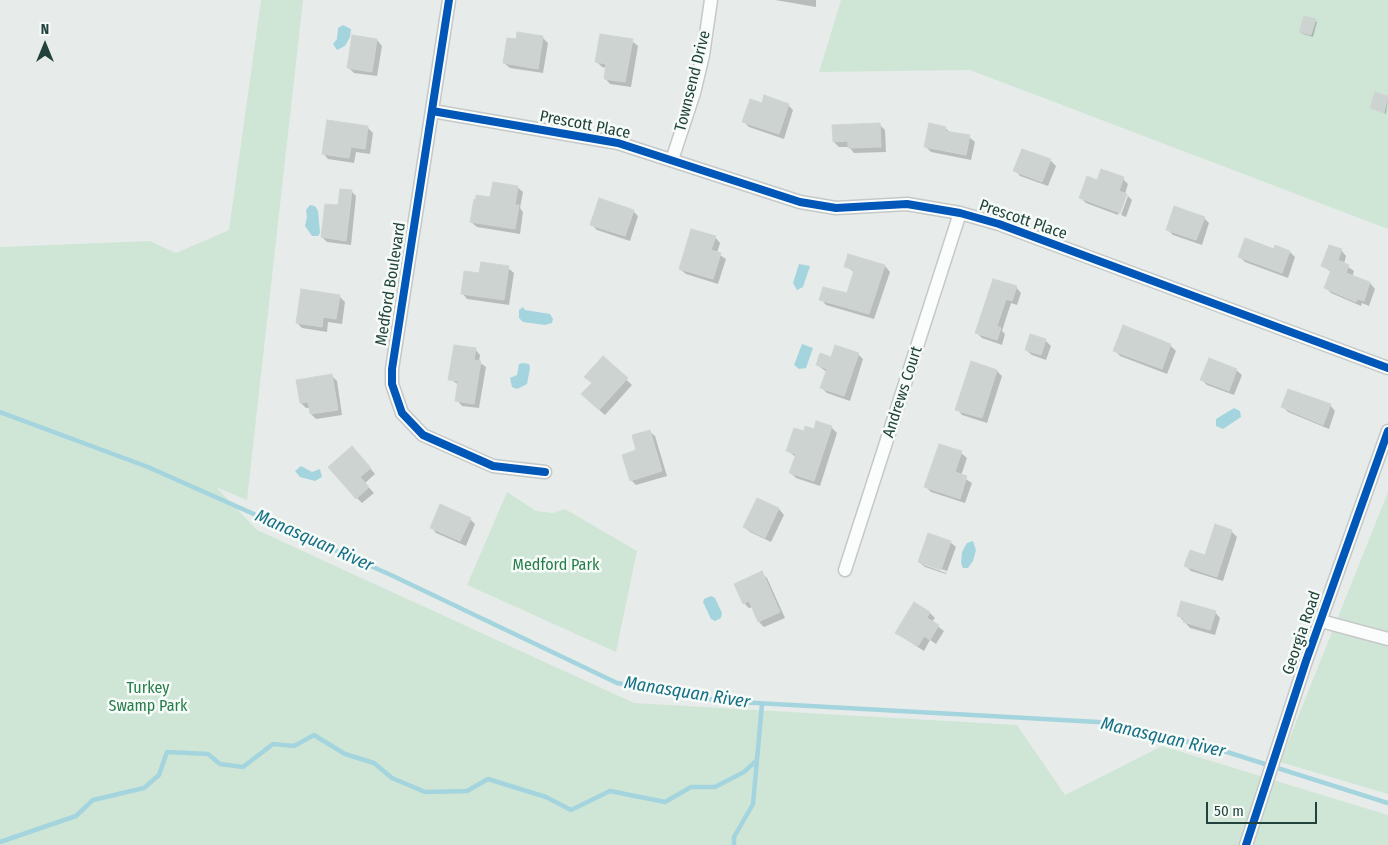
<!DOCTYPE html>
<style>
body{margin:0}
#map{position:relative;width:1388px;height:845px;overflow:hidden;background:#e7ecea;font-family:"Fira Sans Condensed",sans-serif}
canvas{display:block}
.north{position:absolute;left:20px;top:20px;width:50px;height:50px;-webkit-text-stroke:4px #f6fbf8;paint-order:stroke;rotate:0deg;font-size:14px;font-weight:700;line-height:20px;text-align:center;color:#21433b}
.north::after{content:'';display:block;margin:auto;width:18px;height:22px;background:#21433b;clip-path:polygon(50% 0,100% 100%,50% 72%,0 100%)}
.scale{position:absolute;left:1206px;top:802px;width:111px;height:22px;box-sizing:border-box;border:2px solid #21433b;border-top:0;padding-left:6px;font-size:15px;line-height:18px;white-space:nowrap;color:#21433b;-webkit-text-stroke:4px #f6fbf8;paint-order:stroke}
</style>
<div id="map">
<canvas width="1388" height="845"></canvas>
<div class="north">N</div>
<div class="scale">50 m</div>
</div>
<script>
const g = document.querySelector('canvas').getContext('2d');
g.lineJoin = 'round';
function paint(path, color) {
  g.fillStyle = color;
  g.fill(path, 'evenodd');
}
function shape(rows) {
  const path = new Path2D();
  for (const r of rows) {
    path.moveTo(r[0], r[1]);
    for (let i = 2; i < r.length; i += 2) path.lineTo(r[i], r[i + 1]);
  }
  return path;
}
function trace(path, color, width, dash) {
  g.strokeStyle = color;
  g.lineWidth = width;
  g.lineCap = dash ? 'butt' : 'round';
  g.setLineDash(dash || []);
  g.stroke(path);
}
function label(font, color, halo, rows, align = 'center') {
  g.font = font + ' "Fira Sans Condensed",sans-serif';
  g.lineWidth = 5;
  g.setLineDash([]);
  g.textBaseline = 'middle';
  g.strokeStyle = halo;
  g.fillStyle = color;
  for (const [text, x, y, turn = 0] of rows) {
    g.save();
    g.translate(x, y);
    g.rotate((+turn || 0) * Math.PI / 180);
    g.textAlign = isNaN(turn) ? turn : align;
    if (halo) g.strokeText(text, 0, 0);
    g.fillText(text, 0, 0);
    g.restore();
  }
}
paint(shape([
 [261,0,303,0,247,500,216,487,257,530,634,703,1017,725,1065,795,1162,746,1388,815,1388,845,0,845,0,247,150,241,176,253,229,230],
 [841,0,1388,0,1388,229,970,70,819,72],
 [507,492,536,511,553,513,565,509,637,551,616,652,467,585],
 [1388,492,1388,794,1280,762]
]), '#cfe6d7');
paint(shape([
 [343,25,351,29,350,37,345,46,337,50,333,44,337,39,338,28],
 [310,205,315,206,318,211,320,233,318,236,312,236,305,226,307,217,306,210],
 [799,264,810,266,803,287,797,290,793,283],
 [523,307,525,310,550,314,553,319,552,323,545,325,523,322,519,318,519,310],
 [802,344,813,348,806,368,799,369,794,365],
 [523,363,529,364,530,368,527,384,517,389,512,387,510,378,517,375,519,364],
 [1234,408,1240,411,1241,417,1223,429,1216,426,1216,419],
 [301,466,312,472,320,469,322,477,315,481,300,477,295,471],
 [973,541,976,550,973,561,968,568,963,568,961,563,962,552,967,543],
 [711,596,715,598,722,613,721,618,715,621,711,619,703,602,704,599]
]), '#a4d4dd');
paint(shape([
 [775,0,816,0,816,7],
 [1315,20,1317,22,1313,37,1303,34,1301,32],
 [542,37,548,43,543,73,510,68,504,63,517,41],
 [377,40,382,46,377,76,354,73,348,67],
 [632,41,638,46,631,87,610,84,605,78,607,68,602,67,596,61],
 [1376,94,1388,98,1386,114,1371,108],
 [763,104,788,105,793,110,784,139,749,127,744,122],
 [880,125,885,130,886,152,854,153,849,147,839,147,834,142],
 [367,127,373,133,370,154,356,152,354,163,328,159,323,153],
 [945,128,951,133,969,137,975,142,971,160,931,152,926,147],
 [1050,160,1056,166,1048,186,1020,176,1015,170],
 [1123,179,1128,184,1125,194,1128,196,1125,196,1118,215,1086,203,1080,197,1097,181],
 [517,187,523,192,520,208,523,212,520,234,477,227,471,222,477,200,491,198],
 [351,191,356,196,351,245,327,242,322,237],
 [1128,196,1132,200,1126,217,1121,215],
 [633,211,638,216,630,241,597,230,591,224],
 [1204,218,1209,223,1202,245,1173,235,1167,229],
 [715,237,720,243,717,253,726,259,718,284,686,274,680,269],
 [1276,247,1290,252,1295,257,1288,278,1245,262,1240,257,1275,251],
 [1341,250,1346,256,1344,264,1354,271,1352,277,1370,283,1375,289,1369,306,1362,303,1361,306,1331,293,1326,288,1331,272,1323,266],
 [846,266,885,266,890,272,874,319,826,305,821,299,848,295,855,273],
 [508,268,514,273,509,305,467,299,462,293,480,275],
 [1016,287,1021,293,1017,305,1011,303,1002,331,1005,334,1002,345,982,338,977,333],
 [339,296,345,302,342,324,328,322,327,332,302,328,297,323],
 [1045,340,1051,346,1046,360,1032,355,1026,350],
 [1170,345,1176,351,1167,374,1120,356,1115,350],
 [475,349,480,355,479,362,486,367,479,408,462,406,457,400,459,385,450,379],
 [858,354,863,359,850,401,827,393,822,388,827,372,817,365,832,358],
 [603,358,632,385,605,415,588,400],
 [972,363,997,371,1002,376,987,423,962,415,957,409],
 [1236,370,1242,375,1234,395,1207,385,1202,380],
 [332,376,337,381,342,415,316,419,311,414,310,408,306,408,301,403],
 [1330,405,1335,411,1329,429,1288,412,1283,407],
 [817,423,832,428,837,433,820,486,796,478,791,473,796,457,788,451,804,432,814,430],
 [649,431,655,436,667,476,636,485,631,480,638,451],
 [357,453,375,474,365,483,374,493,362,503,357,498],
 [961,453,967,458,961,476,972,483,965,503,931,492,925,486],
 [758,499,779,509,784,515,771,542,750,532,744,527],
 [470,519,475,524,466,546,436,533,431,527],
 [1216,526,1232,532,1237,537,1223,581,1191,571,1186,566,1206,557],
 [950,542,956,547,946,574,925,567,919,562],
 [924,563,947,571,946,573,924,565],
 [761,573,767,578,785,618,764,627,759,622,753,607,749,608,744,603],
 [914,604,930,613,935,618,932,622,944,631,936,644,930,640,924,651,896,633],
 [1215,612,1220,618,1215,635,1190,628,1178,615]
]), '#0003');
trace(shape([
 [0,412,148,467,391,575,617,683,720,701,1116,723,1227,752,1388,803],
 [0,842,76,816,93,800,144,788,159,775,167,752,208,754,220,764,243,767,273,744,294,746,314,735,345,754,374,763,392,778,425,792,467,791,488,779,546,797,571,810,610,791,665,802,691,787,715,787,744,772,757,760],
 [734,845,734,837,753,804,762,704]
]), '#a4d4dd', 4.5);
const building = shape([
 [1304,16,1316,19,1311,35,1299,32,1304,16],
 [517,32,543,36,538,69,503,63,507,38,516,39,517,32],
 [600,34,633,39,625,82,604,79,606,64,595,62,600,34],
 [352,35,377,39,372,72,347,68,352,35],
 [1375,92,1388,96,1384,113,1370,108,1375,92],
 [764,95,789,104,779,134,742,122,750,99,762,103,764,95],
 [327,120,368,126,365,149,351,147,349,158,322,154,327,120],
 [880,123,881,147,848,148,848,141,833,142,832,125,880,123],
 [929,123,946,127,945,131,970,135,966,155,924,147,929,123],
 [1022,149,1051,159,1042,182,1013,171,1022,149],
 [1101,169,1124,177,1119,191,1127,194,1120,213,1079,198,1087,176,1097,180,1101,169],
 [493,182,518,186,515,205,519,205,515,229,470,222,474,199,476,199,476,195,490,197,493,182],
 [340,189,352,190,346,241,321,237,325,204,338,205,340,189],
 [599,198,634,210,625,236,590,225,599,198],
 [1174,206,1205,217,1196,240,1166,230,1174,206],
 [691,229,716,236,711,250,721,253,713,279,679,269,691,229],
 [1245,238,1274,249,1275,245,1290,251,1282,273,1238,257,1245,238],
 [1329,245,1342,249,1338,260,1349,265,1346,273,1370,282,1364,301,1357,299,1356,302,1324,288,1331,270,1321,266,1329,245],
 [848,254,885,265,869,314,819,300,823,287,847,293,854,270,844,267,848,254],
 [481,262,509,266,504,300,461,294,464,271,479,273,481,262],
 [993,279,1017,286,1012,301,1006,299,997,326,1001,328,997,340,975,333,993,279],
 [301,289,340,295,336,319,323,317,322,327,296,323,301,289],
 [1123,325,1171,344,1162,369,1113,351,1123,325],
 [1030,334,1046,339,1041,355,1025,350,1030,334],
 [454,345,476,348,474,360,481,361,474,404,455,401,458,381,448,380,454,345],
 [835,345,859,353,844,396,820,388,827,369,816,365,820,353,831,357,835,345],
 [603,356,628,378,599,410,581,394,592,383,584,377,603,356],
 [1209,358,1237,369,1229,391,1200,380,1209,358],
 [971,361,997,370,982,418,955,410,971,361],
 [332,374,338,410,310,414,308,402,300,403,296,380,332,374],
 [1288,389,1331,404,1323,425,1281,407,1288,389],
 [816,421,832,426,814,481,789,473,796,454,786,451,794,428,804,431,805,426,814,429,816,421],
 [650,430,662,471,630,481,622,455,636,450,632,435,650,430],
 [939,444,962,451,955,472,967,476,960,499,924,487,939,444],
 [352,446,371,468,360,477,369,487,356,499,328,467,352,446],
 [757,498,779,508,765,538,743,527,757,498],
 [440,504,471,518,460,541,430,528,440,504],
 [1215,524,1232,530,1217,577,1184,566,1190,550,1205,555,1215,524],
 [928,533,951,541,941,570,918,562,928,533],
 [762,571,780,612,758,622,749,601,743,604,734,584,762,571],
 [1181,601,1216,611,1210,630,1183,622,1184,618,1177,616,1181,601],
 [914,602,930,612,927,618,939,625,930,640,924,636,918,646,895,633,914,602]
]);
paint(building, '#cdd3d1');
trace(building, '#cfd5d3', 1);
const minor = shape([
 [449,0,392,369,392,384,402,413,423,435,493,466,545,472],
 [432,111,618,143,800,202,836,208,907,204,960,213,999,224,1388,368],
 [672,160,694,93,703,55,711,0],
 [845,570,960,213],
 [1321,621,1388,639],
 [1246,845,1306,661,1388,431]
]);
trace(minor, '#c4c9c7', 15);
trace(minor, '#fbfcfc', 12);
trace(shape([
 [449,0,392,369,392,384,402,413,423,435,493,466,545,472],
 [432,111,618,143,800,202,836,208,907,204,960,213,999,224,1388,368],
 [1246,845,1306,661,1388,431]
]), '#0057b8', 8);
label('16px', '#21433b', '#f6fbf8', [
 ["Townsend Drive",693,81,-76],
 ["Prescott Place",585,125,11],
 ["Prescott Place",1023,220,19],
 ["Medford Boulevard",391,284,-81],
 ["Andrews Court",903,392,-72],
 ["Georgia Road",1302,633,-71]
]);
label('16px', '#277e4b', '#f6fbf8', [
 ["Medford Park",556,566],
 ["Turkey",148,689],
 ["Swamp Park",148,707]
]);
label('italic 18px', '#156f85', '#f6fbf8', [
 ["Manasquan River",314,541,24],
 ["Manasquan River",687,693,9],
 ["Manasquan River",1163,738,13]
]);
</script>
